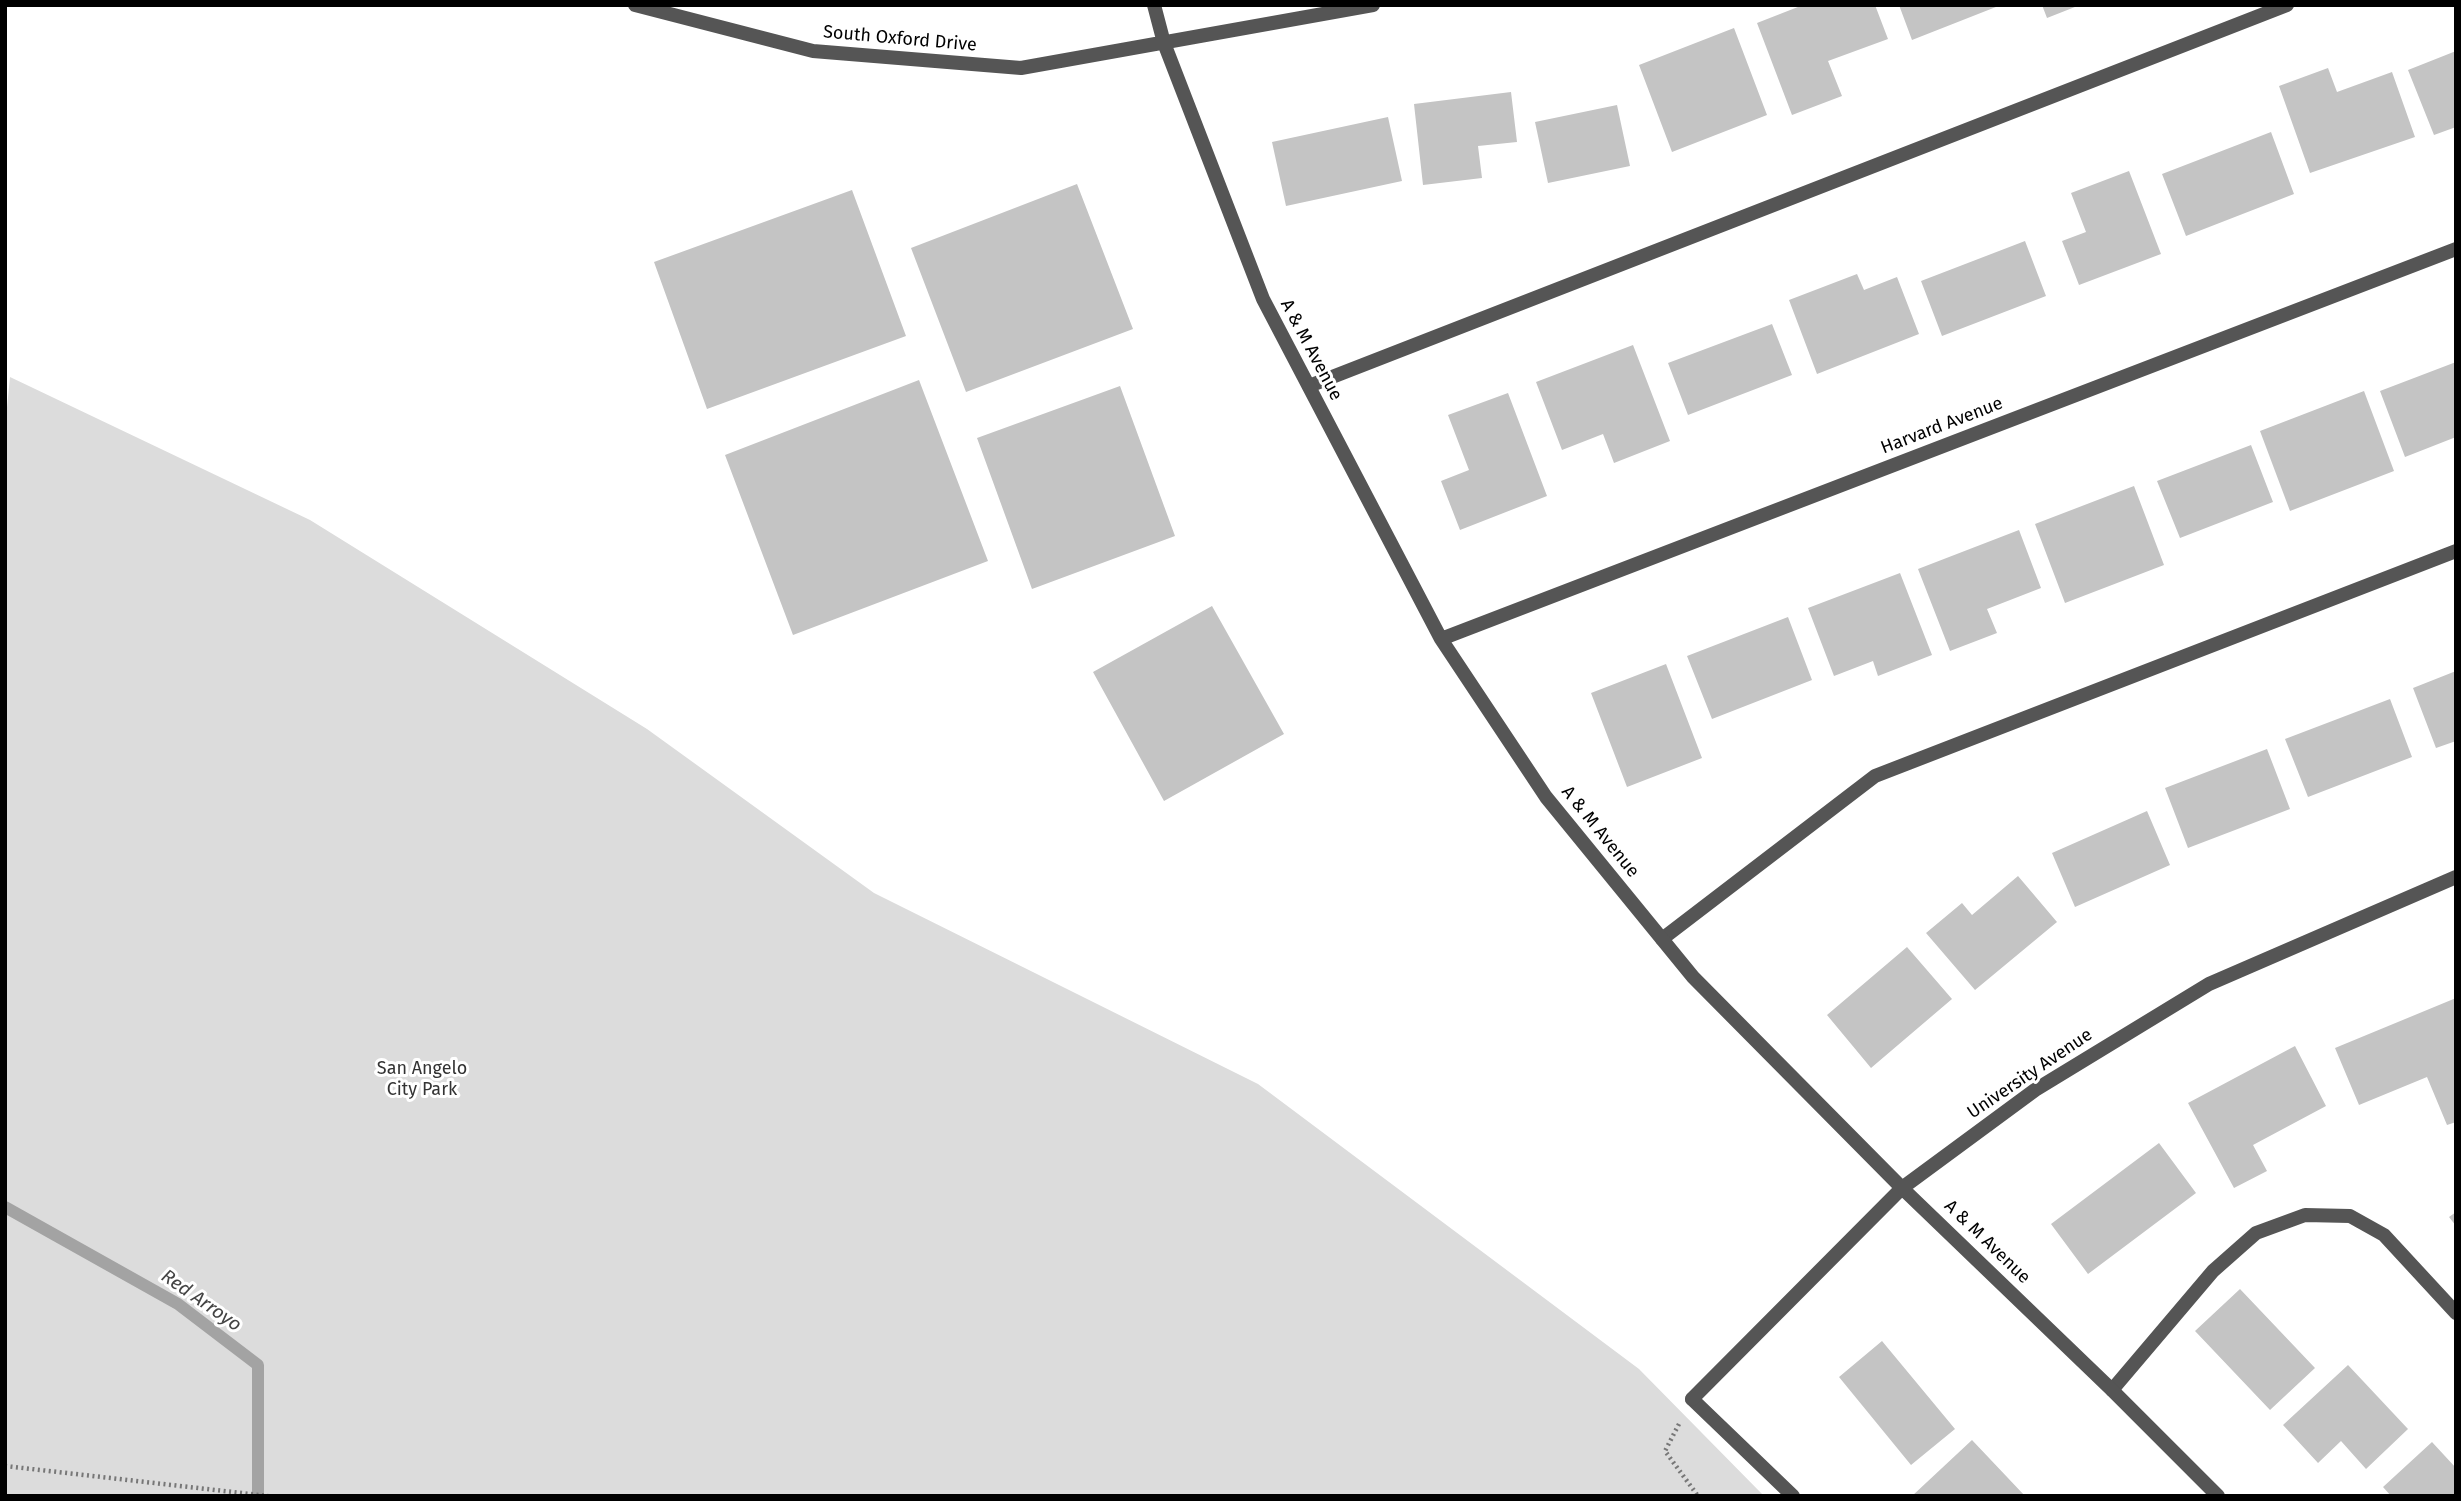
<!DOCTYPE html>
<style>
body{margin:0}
#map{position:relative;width:2461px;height:1501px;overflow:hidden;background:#fff;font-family:"Fira Sans",sans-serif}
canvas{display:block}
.frame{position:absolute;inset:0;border:7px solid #000;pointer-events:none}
</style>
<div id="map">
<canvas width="2461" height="1501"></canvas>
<div class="frame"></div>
</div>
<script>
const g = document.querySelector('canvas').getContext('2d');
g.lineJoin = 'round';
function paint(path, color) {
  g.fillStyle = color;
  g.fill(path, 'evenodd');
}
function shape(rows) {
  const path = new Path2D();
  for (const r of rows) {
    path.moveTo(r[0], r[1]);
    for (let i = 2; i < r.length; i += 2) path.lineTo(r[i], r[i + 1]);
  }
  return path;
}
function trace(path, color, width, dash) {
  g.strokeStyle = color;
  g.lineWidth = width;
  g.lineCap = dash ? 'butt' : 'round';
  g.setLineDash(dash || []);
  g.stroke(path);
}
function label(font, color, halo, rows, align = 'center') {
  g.font = font + ' "Fira Sans",sans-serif';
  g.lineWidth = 6;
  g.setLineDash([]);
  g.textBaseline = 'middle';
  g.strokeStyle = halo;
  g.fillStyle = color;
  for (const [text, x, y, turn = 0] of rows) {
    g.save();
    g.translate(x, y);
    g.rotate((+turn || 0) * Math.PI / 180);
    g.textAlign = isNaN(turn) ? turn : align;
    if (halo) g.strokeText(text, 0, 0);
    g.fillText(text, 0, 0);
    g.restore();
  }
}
paint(shape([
 [10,377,310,520,647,729,874,893,1258,1084,1639,1369,1764,1496,5,1496,5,428]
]), '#dcdcdc');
trace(shape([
 [5,1207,178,1304,258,1365,258,1496]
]), '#a3a3a3', 12);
paint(shape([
 [1803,5,1875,5,1888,39,1828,61,1842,96,1792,115,1757,23],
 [1899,5,2001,5,1912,40],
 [2042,5,2080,5,2047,18],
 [1734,28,1767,115,1672,152,1639,65],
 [2456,51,2456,127,2434,135,2408,70],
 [2328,68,2337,92,2392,72,2415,137,2310,173,2279,86],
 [1511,92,1517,142,1478,146,1482,178,1423,185,1414,104],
 [1617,105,1630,166,1548,183,1535,122],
 [1388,117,1402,181,1286,206,1272,142],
 [2271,132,2294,194,2186,236,2162,174],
 [2129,171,2161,254,2079,285,2062,241,2086,232,2071,193],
 [1077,184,1133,329,966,392,911,248],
 [852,190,906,336,707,409,654,262],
 [2025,241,2046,296,1942,336,1921,281],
 [1857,274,1864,290,1897,277,1919,334,1817,374,1789,300],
 [1772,324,1792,375,1688,415,1668,363],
 [1633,345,1670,441,1614,463,1603,434,1562,450,1536,382],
 [2456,362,2456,437,2405,457,2380,391],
 [919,380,988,561,793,635,725,455],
 [1120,386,1175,536,1032,589,977,438],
 [2364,391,2394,471,2290,511,2260,431],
 [1508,393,1547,496,1460,530,1441,481,1469,470,1448,415],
 [2251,445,2273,502,2180,538,2157,481],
 [2134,486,2164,565,2065,603,2035,524],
 [2019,530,2041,588,1987,609,1997,633,1950,651,1918,569],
 [1900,573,1932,655,1878,676,1873,661,1834,676,1808,608],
 [1212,606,1284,734,1164,801,1093,672],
 [1788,617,1812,680,1712,719,1687,656],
 [1666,664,1702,758,1627,787,1591,693],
 [2456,671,2456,741,2436,748,2413,688],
 [2390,699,2412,757,2308,797,2285,739],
 [2267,749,2290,809,2188,848,2165,788],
 [2147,811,2170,865,2075,907,2052,853],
 [2018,876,2057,922,1975,990,1926,933,1962,903,1972,915],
 [1907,947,1952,999,1871,1068,1827,1015],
 [2456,998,2456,1122,2447,1125,2427,1077,2359,1105,2335,1048],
 [2295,1046,2326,1106,2253,1145,2267,1171,2234,1188,2188,1103],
 [2159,1143,2196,1193,2088,1274,2051,1224],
 [2456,1212,2456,1226,2449,1217],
 [2240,1289,2315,1368,2270,1410,2195,1331],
 [1882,1341,1955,1429,1911,1465,1839,1377],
 [2348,1365,2408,1429,2366,1469,2341,1441,2318,1463,2283,1425],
 [1972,1440,2025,1496,1912,1496],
 [2432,1442,2456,1468,2456,1496,2391,1496,2383,1487]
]), '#c4c4c4');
trace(shape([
 [1679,1424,1665,1451,1698,1496],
 [5,1466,268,1496]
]), '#777', 4.5, [2, 3.5]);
trace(shape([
 [1309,386,2287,5],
 [1662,939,1875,776,2456,551],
 [2112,1390,2213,1271,2256,1233,2305,1215,2350,1216,2384,1235,2456,1313],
 [1692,1399,1793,1496]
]), '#555', 14);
trace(shape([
 [635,5,813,51,1021,68,1373,5],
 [1154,5,1164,43,1263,299,1441,639,1546,797,1693,977,1902,1188,2112,1390,2218,1496],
 [1441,639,2456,249],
 [1692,1399,1902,1188,2035,1090,2209,984,2456,877]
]), '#555', 14);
label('18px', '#000', '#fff', [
 ["South Oxford Drive",900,39,5],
 ["A & M Avenue",1311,350,62],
 ["Harvard Avenue",1942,426,-21],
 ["A & M Avenue",1600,832,51],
 ["University Avenue",2030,1074,-34],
 ["A & M Avenue",1987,1242,44]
]);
label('18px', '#333', '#fff', [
 ["San Angelo",422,1069],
 ["City Park",422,1090]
]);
label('italic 19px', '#444', '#fff', [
 ["Red Arroyo",201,1301,35]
]);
</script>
